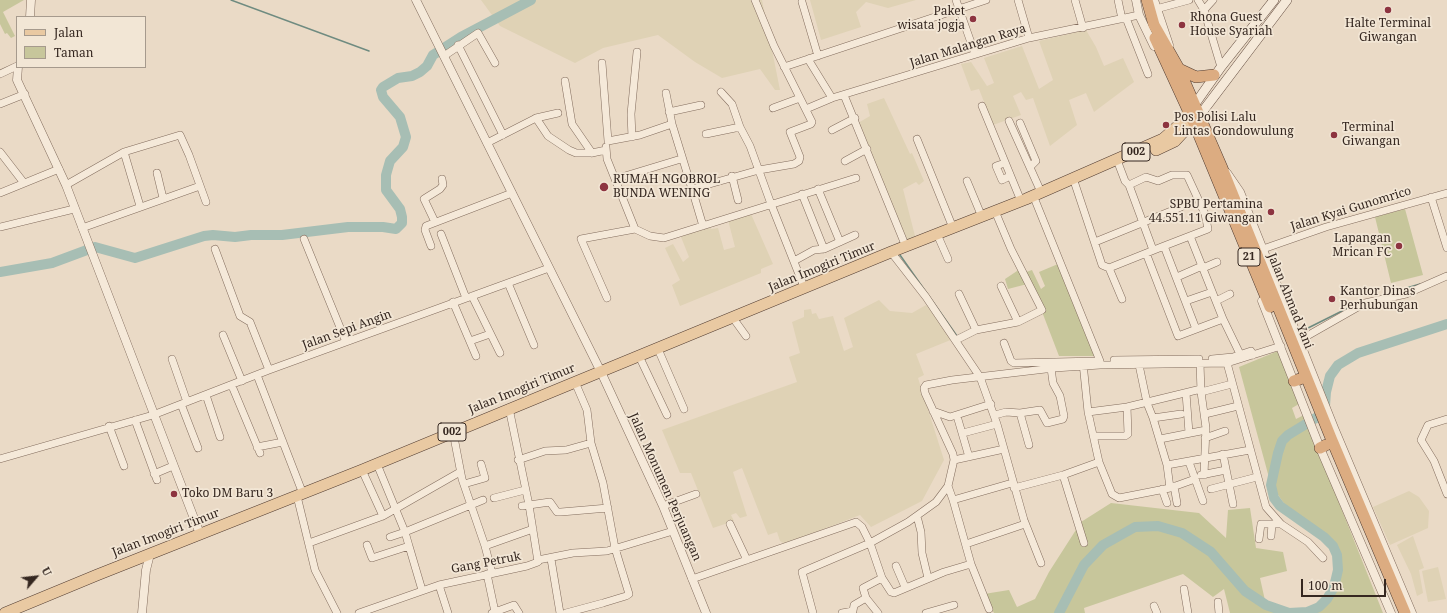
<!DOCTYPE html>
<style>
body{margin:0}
#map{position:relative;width:1447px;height:613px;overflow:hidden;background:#eadac6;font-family:"Noto Serif",serif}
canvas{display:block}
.legend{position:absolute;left:16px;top:16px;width:130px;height:52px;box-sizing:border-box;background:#f2e6d5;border:1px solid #a69a8d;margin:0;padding:5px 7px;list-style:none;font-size:12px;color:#352720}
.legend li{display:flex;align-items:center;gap:8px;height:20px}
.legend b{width:20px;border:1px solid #a69a8d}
.north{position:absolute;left:16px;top:557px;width:40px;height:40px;-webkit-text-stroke:3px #f2e6d5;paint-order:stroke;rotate:62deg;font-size:11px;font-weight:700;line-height:16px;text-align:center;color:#352720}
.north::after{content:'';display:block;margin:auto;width:14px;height:18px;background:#352720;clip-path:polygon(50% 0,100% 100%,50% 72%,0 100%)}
.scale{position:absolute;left:1301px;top:579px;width:85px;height:18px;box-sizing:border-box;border:2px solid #352720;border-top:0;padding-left:5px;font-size:12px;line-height:14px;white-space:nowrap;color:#352720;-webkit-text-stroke:3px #f2e6d5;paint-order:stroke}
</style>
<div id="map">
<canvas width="1447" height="613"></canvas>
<ul class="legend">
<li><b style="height:5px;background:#e9c9a2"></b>Jalan</li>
<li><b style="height:11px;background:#c7c69b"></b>Taman</li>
</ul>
<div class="north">U</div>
<div class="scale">100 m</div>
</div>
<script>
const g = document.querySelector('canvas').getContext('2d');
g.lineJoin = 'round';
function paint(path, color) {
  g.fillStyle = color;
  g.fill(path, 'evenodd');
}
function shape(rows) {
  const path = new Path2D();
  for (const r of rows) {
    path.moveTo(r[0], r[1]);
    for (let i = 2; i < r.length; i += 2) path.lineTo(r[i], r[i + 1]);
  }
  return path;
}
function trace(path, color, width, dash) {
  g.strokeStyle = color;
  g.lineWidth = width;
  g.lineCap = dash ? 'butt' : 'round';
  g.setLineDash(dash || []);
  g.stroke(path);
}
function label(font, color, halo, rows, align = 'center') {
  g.font = font + ' "Noto Serif",serif';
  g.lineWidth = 3.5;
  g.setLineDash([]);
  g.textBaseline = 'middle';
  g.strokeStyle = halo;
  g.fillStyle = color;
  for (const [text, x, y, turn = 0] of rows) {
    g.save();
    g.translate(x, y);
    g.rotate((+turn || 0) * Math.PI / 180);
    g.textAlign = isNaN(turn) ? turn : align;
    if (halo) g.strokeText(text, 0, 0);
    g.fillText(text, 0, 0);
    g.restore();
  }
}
paint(shape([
 [481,0,762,0,780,90,775,90,760,69,722,78,695,62,658,35,603,48,575,63,500,26],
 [810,0,916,0,888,8,866,2,856,12,861,27,821,40],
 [1086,30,1096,47,1104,66,1123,58,1134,82,1094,112,1086,93,1069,100,1077,125,1050,146,1033,98,1026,100,1021,92,1013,96,1021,115,993,125,979,89,971,91,961,64,971,62,987,86,994,83,984,58,1022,46,1039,89,1053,80,1039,41],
 [884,98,910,154,912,153,924,181,919,185,916,182,903,189,915,236,907,240,858,123,870,116,867,104],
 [751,214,773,264,761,269,761,273,680,306,672,285,680,280,665,248,673,244,683,262,689,257,681,237,709,225,711,229,718,228,724,250,735,247,728,220],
 [879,300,890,311,912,313,926,305,953,339,916,354,924,375,918,378,944,460,922,501,871,527,860,515,785,544,780,541,777,532,768,535,742,468,733,472,747,516,740,518,736,513,731,515,734,521,713,528,691,473,680,473,662,430,797,382,789,357,800,353,792,322,804,317,804,310,811,309,812,314,816,313,819,319,833,316,844,351,853,347,844,318],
 [1409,491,1419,497,1429,511,1428,528,1390,545,1373,507],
 [1413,536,1424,568,1419,570,1423,593,1417,596,1411,574,1397,545],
 [1438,567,1446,599,1428,602,1422,571]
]), '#dfd2b5');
paint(shape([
 [0,0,24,0,3,12,15,36,11,38,7,33,5,34,0,24],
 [1405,209,1423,275,1391,283,1375,217],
 [1058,264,1097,356,1059,356,1031,283,1008,289,1005,279,1023,267,1026,272,1032,270,1041,289,1045,286,1039,272],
 [1278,351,1299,404,1292,408,1296,419,1304,415,1383,613,1230,613,1224,589,1213,597,1183,574,1084,608,1085,613,994,613,984,594,1009,590,1017,607,1035,599,1049,572,1081,522,1111,503,1199,513,1226,538,1228,510,1250,508,1256,548,1283,552,1287,571,1260,578,1266,605,1307,612,1327,599,1334,587,1333,546,1324,537,1293,516,1271,485,1239,367]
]), '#c7c69b');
trace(shape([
 [231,0,369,51],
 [900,255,957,336],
 [1393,292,1420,284],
 [1304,330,1354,305]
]), '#6f8b80', 1.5);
trace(shape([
 [0,272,52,263,95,247,135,258,204,236,213,235,235,237,251,235,282,235,348,227,383,227,396,229,402,223,402,217,400,209,386,190,386,175,390,161,403,147,406,137,400,117,383,97,381,90,383,87,398,78,412,76,420,72,427,66,433,55,461,37,531,0],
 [1059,613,1084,565,1103,545,1135,527,1158,526,1182,533,1211,552,1245,591,1266,605,1289,613,1307,612,1319,607,1327,599,1334,587,1338,570,1337,555,1333,546,1324,537,1280,506,1274,498,1271,485,1278,453,1282,441,1288,435,1319,416,1325,406,1326,392,1330,376,1338,365,1358,353,1447,324]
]), '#a7beb4', 10);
const minor = shape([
 [956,0,975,54],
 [1018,0,1029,38],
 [1075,0,1083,28],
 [1118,0,1122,19],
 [1198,0,1204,10,1221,67],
 [802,2,818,56],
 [1156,9,1189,0],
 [1204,10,1213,0],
 [1126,18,1148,74],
 [458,45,503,135],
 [444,56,478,33,495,63],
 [808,59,832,98],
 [602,63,608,141,640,135,672,124],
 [784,67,986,0],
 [0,74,17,66],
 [565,81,572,124,592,153],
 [721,92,732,104,740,127,750,146,771,204,804,287],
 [666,93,672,124,692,189,759,170,794,164,799,161,800,157,790,132,811,124,812,122,774,46,755,0],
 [844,95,906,247],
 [0,104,25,94],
 [982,106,1021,201],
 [773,108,800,98],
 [806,109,832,98,1029,38,1139,15],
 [669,112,701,105],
 [536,118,558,113],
 [1009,121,1041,192],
 [1020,123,1036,161,1030,167],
 [832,130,855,118],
 [706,134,740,127],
 [632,137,631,114,637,52],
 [917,139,953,228],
 [487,143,536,118,548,136,569,150,576,153,592,153,606,150],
 [606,147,607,159,635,229],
 [0,152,24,183],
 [124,152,140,206],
 [1117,160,1125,181,1129,185,1153,250],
 [845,161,867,149],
 [1005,163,996,166,1002,180,1010,176],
 [157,173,163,198],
 [732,176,738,200],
 [1073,178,1102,265,1109,268,1164,246,1196,329],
 [615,179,681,159],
 [967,181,982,217],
 [66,185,124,152,180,135,189,155,206,202],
 [1129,185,1146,177,1158,181,1172,175,1187,175,1205,214,1208,229,1164,246],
 [692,189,703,226],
 [818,189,840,242],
 [0,193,59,169],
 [802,194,824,249],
 [1033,195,1100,361,1100,365],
 [1431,197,1447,248],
 [435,222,424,199,440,189,443,185,442,179],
 [0,227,74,209],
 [82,228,200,186],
 [441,234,466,298],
 [937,234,948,259],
 [304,239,346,342],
 [1095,242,1181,207],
 [431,246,425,230,426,226,512,193],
 [215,249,240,316,250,322,269,370],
 [1263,249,1326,227,1447,193],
 [891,252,926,297,980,377,997,424,1024,520,1041,563],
 [1146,253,1178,336,1223,319,1190,236],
 [794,261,814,250,824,249,855,235],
 [1109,268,1122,299],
 [1203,268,1217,262],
 [1177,277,1202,266],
 [508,283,534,345],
 [1001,286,1018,322],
 [959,294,976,330],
 [472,296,500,353],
 [607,298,581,239,635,229,650,236,664,238,856,178],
 [1186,301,1212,292],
 [1216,301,1230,294],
 [453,302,476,356],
 [733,318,746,336],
 [1223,319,1240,354],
 [223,335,242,381],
 [956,340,976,330,1018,322,1042,310,1011,249,995,211],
 [1300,340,1365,303,1406,294,1447,276],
 [470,341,490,334],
 [1004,343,1011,361,1014,363,1098,361],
 [658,349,684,409],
 [639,356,667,415],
 [172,359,187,402],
 [1212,359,1233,357,1251,351,1253,355],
 [1114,360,1199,359],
 [1138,360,1147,403,1153,418,1167,465,1170,488],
 [1083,363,1088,412,1099,462,1112,494,1119,498,1170,488,1195,479],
 [1200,363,1201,392,1206,428,1204,475],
 [1227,363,1266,507,1281,524,1308,542,1323,558],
 [257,375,303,494],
 [232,386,260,453],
 [1201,392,1232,384],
 [1186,393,1189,433],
 [206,395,220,437],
 [181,404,198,448],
 [933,411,950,417,991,404],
 [1088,412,1127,407,1201,389],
 [1020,413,1029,445],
 [1205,414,1238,406],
 [995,415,1006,412,1020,413,1040,410,1047,423,1063,419,1064,416,1060,396,1053,383,1051,368],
 [957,416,969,457],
 [1153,418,1181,414],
 [1447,419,1428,425,1421,440,1434,461,1447,494],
 [135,420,157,480],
 [109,426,124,466],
 [453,432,462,479,485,546,533,529],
 [963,433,997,424],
 [1094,436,1125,436,1128,434,1127,407],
 [1205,438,1225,431],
 [1160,439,1206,430],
 [257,447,283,442],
 [1223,454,1233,504],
 [0,459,153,415,269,370,549,268],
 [518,460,545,451,566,450,591,443],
 [954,460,1004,449],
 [1189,462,1203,501],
 [377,464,405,532,483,500],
 [1167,465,1250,450],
 [362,470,383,516],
 [154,474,173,466],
 [1063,475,1084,543],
 [1201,475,1226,470],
 [464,484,485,478,481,464],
 [948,486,953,500],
 [1174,486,1177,503],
 [1014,488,1063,475,1099,462],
 [1162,489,1167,503],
 [1211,489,1257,477],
 [297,496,315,570,337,613],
 [494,498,525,490],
 [522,506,550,502,557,512,561,512,608,508],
 [663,506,696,494],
 [917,516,921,532,922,553,928,578],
 [730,524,747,560],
 [1271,536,1272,524],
 [1259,539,1261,524,1281,524],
 [309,543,383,516,460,472],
 [966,544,1025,524],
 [367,545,372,558,409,546,405,532,390,537],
 [409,546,422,590],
 [485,546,492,573],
 [551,559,560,613],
 [538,560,573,553,607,551,673,531],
 [971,564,989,609],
 [896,566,905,587],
 [487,574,495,612],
 [692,579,856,522,862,527,870,543,882,578,891,592,894,593,944,572,971,564,953,500,1012,483],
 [439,585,448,613],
 [1184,589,1188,613],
 [1218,602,1219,613],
 [1154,606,1157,613],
 [359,613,439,585,527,566,538,562,529,505,509,408],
 [492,613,514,605,519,613],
 [566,613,603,603,626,596,629,594,615,548,603,483,591,443,587,410,575,382],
 [813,613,802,572,870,543,908,522,936,502,948,486,954,460,953,454,925,393,924,388,926,385,952,380,1054,368,1100,365,1227,363,1281,346],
 [842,613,853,611,854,605,866,598],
 [878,613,866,598,863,588,882,578],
 [926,613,954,605]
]);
const tertiary = shape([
 [416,0,601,372,663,506,706,613],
 [1136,0,1139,15,1154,46],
 [1154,0,1169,45],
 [30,17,31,0],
 [18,67,17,80,66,185,200,534],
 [1227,173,1240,192,1334,428,1412,613],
 [1262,301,1320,448,1391,613],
 [142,613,146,570,150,554]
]);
const secondary = shape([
 [1195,104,1221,67,1274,0],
 [1200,115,1287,0]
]);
const primary = shape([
 [1156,150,1175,141,1199,115],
 [5,613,97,575,362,470,891,252,1026,199,1163,139,1178,126,1194,106]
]);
const trunk = shape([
 [1147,0,1154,25,1179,69,1222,168,1331,438,1405,613],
 [1155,38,1194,123,1270,307],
 [1179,69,1196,77,1214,75],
 [1294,381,1300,379],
 [1320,448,1326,445]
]);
trace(minor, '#836d5e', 8);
trace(tertiary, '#836d5e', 9);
trace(secondary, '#654e41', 10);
trace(primary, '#523c31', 12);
trace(trunk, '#523c31', 12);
trace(minor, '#f5e9d9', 7);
trace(tertiary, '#f5e9d9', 8);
trace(secondary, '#f5e9d9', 9);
trace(primary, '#e9c9a2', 11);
trace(trunk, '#dcac81', 11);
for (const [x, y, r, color] of [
 [1388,10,4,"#8d3440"],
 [973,19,4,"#8d3440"],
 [1182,25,4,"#8d3440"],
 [1166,125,4,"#8d3440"],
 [1334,135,4,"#8d3440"],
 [604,187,5,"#8d3440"],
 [1271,212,4,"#8d3440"],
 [1399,246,4,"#8d3440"],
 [1332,299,4,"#8d3440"],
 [174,494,4,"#8d3440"]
]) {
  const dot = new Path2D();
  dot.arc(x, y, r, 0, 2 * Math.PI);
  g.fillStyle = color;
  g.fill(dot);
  trace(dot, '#f2e6d5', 1.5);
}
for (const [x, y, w] of [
 [1136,152,28],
 [1249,257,22],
 [452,432,28]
]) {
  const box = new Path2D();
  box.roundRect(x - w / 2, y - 9, w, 18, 3);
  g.fillStyle = '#f2e6d5';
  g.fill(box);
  trace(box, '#352720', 1);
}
label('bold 11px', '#352720', null, [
 ["002",1136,152],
 ["21",1249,257],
 ["002",452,432]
]);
label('12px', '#352720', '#f2e6d5', [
 ["Paket",965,12,"right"],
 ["wisata jogja",965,26,"right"],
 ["Rhona Guest",1190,18],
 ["House Syariah",1190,32],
 ["Halte Terminal",1388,24,"center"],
 ["Giwangan",1388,38,"center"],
 ["Pos Polisi Lalu",1174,118],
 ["Lintas Gondowulung",1174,132],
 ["Terminal",1342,128],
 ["Giwangan",1342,142],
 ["RUMAH NGOBROL",613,180],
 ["BUNDA WENING",613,194],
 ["SPBU Pertamina",1263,205,"right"],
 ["44.551.11 Giwangan",1263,219,"right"],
 ["Lapangan",1391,239,"right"],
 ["Mrican FC",1391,253,"right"],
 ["Kantor Dinas",1340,292],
 ["Perhubungan",1340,306],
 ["Toko DM Baru 3",182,494]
], 'left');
label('12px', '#352720', '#f2e6d5', [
 ["Jalan Malangan Raya",968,46,-17],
 ["Jalan Kyai Gunomrico",1351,209,-17],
 ["Jalan Imogiri Timur",822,267,-22],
 ["Jalan Ahmad Yani",1290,301,68],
 ["Jalan Sepi Angin",347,330,-20],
 ["Jalan Imogiri Timur",522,389,-22],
 ["Jalan Monumen Perjuangan",665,487,66],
 ["Jalan Imogiri Timur",166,533,-21],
 ["Gang Petruk",486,563,-11]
]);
</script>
